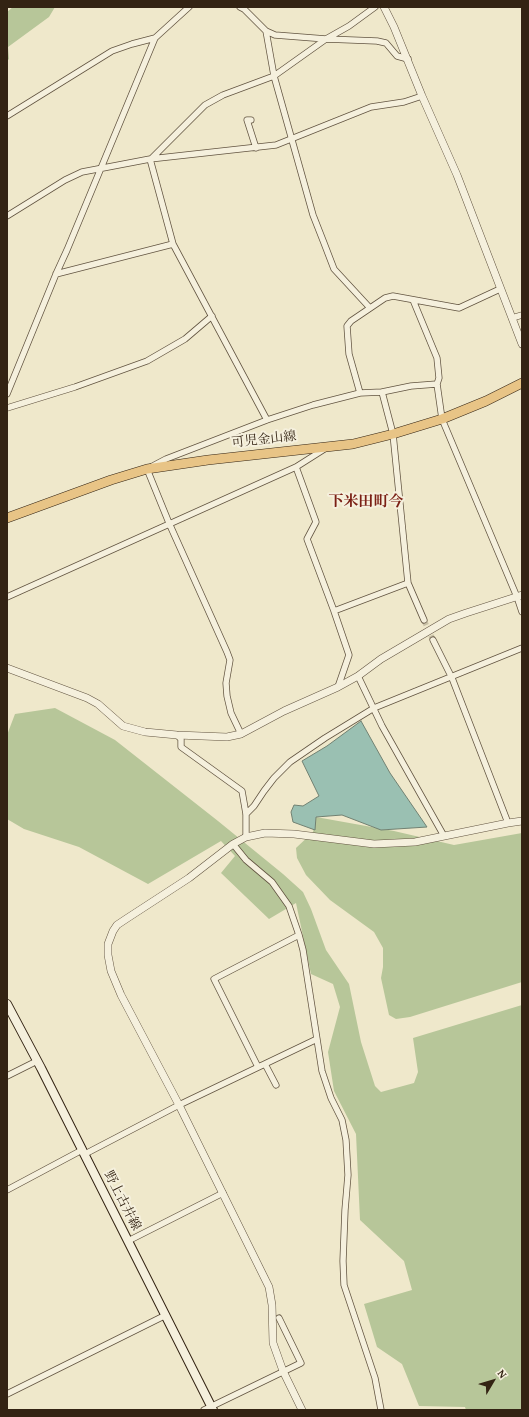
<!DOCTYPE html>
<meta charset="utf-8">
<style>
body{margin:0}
#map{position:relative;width:529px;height:1417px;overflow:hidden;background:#efe8cb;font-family:"Gentium Book Plus",serif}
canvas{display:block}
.frame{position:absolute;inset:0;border:8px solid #332313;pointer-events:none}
.north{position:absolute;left:473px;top:1361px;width:40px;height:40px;-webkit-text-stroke:3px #f5f0dd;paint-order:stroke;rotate:52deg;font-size:11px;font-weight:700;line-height:16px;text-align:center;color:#332313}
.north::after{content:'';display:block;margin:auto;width:14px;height:18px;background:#332313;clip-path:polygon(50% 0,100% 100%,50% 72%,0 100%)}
</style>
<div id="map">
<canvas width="529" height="1417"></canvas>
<div class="frame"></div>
<div class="north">N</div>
</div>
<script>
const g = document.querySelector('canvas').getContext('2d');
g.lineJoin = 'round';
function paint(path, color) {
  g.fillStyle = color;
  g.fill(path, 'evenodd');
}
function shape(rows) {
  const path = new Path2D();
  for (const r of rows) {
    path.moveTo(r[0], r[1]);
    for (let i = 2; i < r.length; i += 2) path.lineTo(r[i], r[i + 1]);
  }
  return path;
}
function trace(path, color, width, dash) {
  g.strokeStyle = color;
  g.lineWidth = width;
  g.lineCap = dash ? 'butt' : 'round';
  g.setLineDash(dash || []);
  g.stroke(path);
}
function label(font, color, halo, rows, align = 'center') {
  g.font = font + ' "Gentium Book Plus","Noto Serif JP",serif';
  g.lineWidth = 4;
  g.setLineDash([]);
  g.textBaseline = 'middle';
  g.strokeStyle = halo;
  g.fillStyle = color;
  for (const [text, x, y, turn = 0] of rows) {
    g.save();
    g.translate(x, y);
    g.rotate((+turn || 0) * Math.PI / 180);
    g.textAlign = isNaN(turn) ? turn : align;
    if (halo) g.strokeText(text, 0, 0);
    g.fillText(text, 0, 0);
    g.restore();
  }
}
paint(shape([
 [13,7,55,7,49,17,8,47,9,59,7,61,7,12],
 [55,708,115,740,218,821,283,874,303,892,311,909,326,950,349,984,361,1042,375,1086,381,1092,414,1083,418,1072,413,1038,522,1005,522,1410,466,1410,465,1407,419,1406,402,1364,377,1347,364,1304,412,1290,404,1261,360,1220,356,1134,334,1091,328,1052,340,1007,333,984,311,974,296,903,269,919,221,873,235,856,221,841,148,884,79,847,24,829,7,819,7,735,15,714],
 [316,817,394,831,454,845,522,833,522,982,410,1017,396,1019,389,1015,381,978,383,967,383,948,374,932,330,900,306,875,297,858,296,848,313,832]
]), '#b7c699');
const water = shape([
 [361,721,390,773,427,827,381,830,342,815,316,817,315,830,293,822,291,812,294,805,303,806,319,796,302,761,327,746,361,721]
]);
paint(water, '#9ac0b2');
trace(water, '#718172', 1);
trace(shape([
 [424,620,433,640]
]), '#c9c1a6', 5.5, [5.5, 3]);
const minor = shape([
 [240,7,244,9,266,31,275,35,326,39,377,41,386,43,397,56,408,59],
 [266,31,274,76,313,215,324,243,334,269,370,308],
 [7,116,112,51,132,44,155,38],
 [251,120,247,120,256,148],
 [150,159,173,244,267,420],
 [151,159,205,105,223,95,274,76,326,39,349,26,375,7],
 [7,216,65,180,82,172,150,159,276,145,371,107,404,102,422,96],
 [56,274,173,244],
 [413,300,437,358,439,378,437,384,442,419,517,597,522,612],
 [512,318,522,315],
 [382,392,393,434,408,583,424,620],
 [360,393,349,354,347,326,351,321,385,298,393,296,459,308,500,289],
 [7,394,56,274,67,250,155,38,189,7],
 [7,408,75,387,147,361,185,339,212,316],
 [296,467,316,522,307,539,334,611,349,655,338,687],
 [7,597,296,467,326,448],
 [334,611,408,583],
 [433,640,452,678,508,823],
 [358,676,382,726,444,836],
 [241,734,231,713,227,696,226,683,230,660,227,652,169,523,147,469,166,459,267,420,313,405,360,393,382,392,411,386,437,384],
 [177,735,181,739,181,747,242,791,246,814,246,837],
 [246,814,254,806,264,791,274,778,290,762,325,738,374,708,522,648],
 [233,844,246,860,272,882,289,906,299,935,303,950,322,1071,331,1098,342,1120,346,1140,348,1175,345,1210,343,1261,344,1285,375,1378,381,1410],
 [265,1064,276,1085],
 [258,1067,214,979,299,935],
 [7,1076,37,1061],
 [85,1154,179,1105,317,1039],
 [7,1190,82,1150],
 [128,1241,223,1193],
 [7,1394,166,1315],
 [204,1410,301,1363,279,1318]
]);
const tertiary = shape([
 [384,7,394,27,422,96,457,175,522,344],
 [7,668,87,698,98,704,123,726,145,732,177,735,227,737,241,734,284,711,338,687,358,676,381,659,449,619,466,613,522,595],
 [302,1410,283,1371,273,1343,272,1305,269,1287,179,1105,121,995,111,971,108,955,108,944,113,931,117,925,126,919,189,878,233,844,246,837,265,833,294,834,374,844,415,842,508,823,522,821]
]);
const secondary = shape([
 [7,1004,41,1068,213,1410]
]);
const primary = shape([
 [7,518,111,480,147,469,208,460,353,444,393,434,442,419,486,401,522,383]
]);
trace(minor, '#625441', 7);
trace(tertiary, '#625441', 8);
trace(secondary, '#332313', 10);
trace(primary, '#332313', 10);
trace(minor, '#f5f0dd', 5.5);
trace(tertiary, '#f5f0dd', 7);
trace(secondary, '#f5f0dd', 8);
trace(primary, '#e8c486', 9);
label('13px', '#332313', '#f5f0dd', [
 ["可児金山線",264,440,-6],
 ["野上古井線",122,1201,63]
]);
label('bold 15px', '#7a1f14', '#f5f0dd', [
 ["下米田町今",366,502]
]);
</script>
